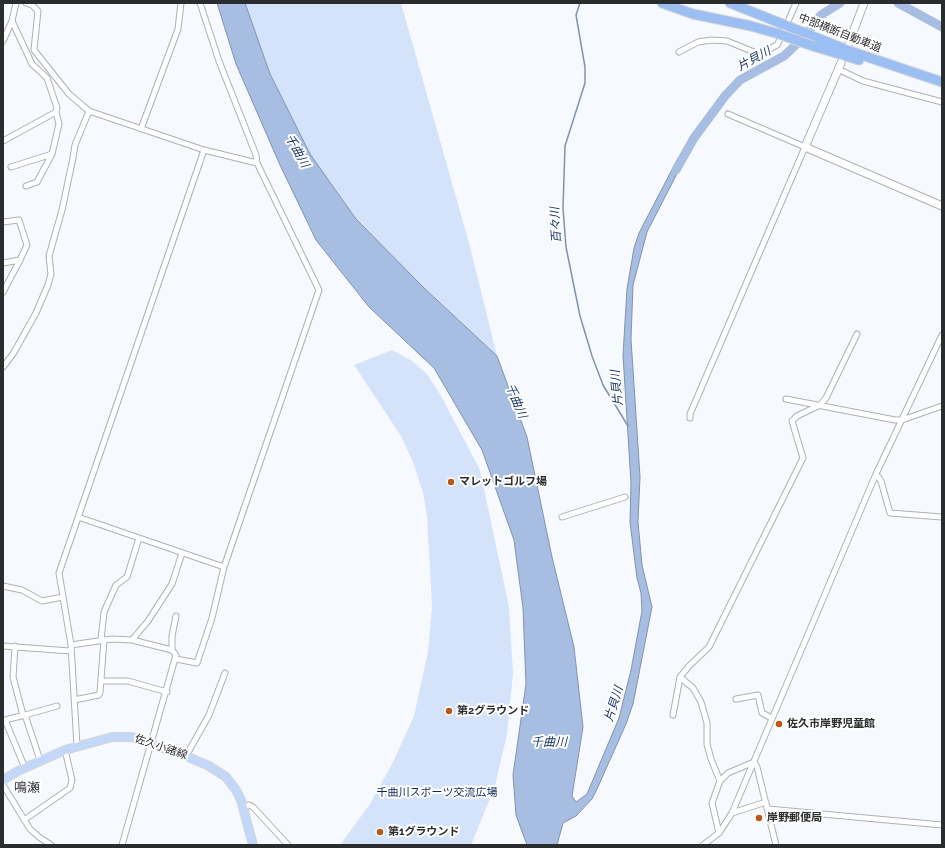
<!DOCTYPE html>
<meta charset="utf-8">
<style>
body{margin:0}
#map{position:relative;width:945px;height:848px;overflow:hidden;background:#f6f9fe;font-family:Raleway,sans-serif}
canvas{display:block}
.frame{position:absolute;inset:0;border:4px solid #2a2c2e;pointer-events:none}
</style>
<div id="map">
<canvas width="945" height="848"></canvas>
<div class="frame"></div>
</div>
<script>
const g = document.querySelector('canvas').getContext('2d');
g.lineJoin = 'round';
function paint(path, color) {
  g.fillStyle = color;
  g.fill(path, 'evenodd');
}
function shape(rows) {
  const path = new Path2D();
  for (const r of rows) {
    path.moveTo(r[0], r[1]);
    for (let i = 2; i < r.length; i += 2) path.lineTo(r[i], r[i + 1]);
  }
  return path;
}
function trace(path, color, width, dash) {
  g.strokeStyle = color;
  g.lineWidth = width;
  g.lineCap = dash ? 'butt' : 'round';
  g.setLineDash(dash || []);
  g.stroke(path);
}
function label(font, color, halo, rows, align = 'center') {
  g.font = font + ' Raleway,"Noto Sans JP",sans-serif';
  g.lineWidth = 4;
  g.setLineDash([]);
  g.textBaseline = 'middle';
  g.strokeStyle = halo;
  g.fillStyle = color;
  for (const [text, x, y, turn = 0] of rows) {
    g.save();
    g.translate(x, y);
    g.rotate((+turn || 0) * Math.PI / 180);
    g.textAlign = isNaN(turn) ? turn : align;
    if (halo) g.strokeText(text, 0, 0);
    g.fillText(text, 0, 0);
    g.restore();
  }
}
paint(shape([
 [245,3,401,3,469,243,497,356,423,287,356,219,310,154,270,74],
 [392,350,412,361,427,374,440,394,480,470,509,607,513,674,507,734,495,786,471,845,340,845,370,804,393,762,414,716,428,652,432,606,427,516,423,493,413,462,401,436,354,365]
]), '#d4e3fa');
const water = shape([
 [217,3,245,3,270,74,310,154,356,219,423,287,497,356,527,437,552,557,574,647,583,727,572,796,576,802,587,794,619,718,631,670,642,611,641,593,637,578,630,522,631,483,623,355,627,289,634,248,639,233,678,158,684,160,647,232,633,285,631,339,640,477,638,522,642,565,652,607,633,704,626,724,597,789,592,799,576,816,563,823,557,845,527,845,516,815,513,775,526,684,523,608,514,540,482,450,434,368,369,307,316,240,280,165,236,64,217,3]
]);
paint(water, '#a7bee2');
trace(water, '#8292ac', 1);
trace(shape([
 [580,3,576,15,585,67,585,83,565,146,563,208,566,247,580,316,592,356,603,385,628,426]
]), '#8292ac', 1.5);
trace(shape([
 [898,3,942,27],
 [676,170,694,138,725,96,740,80,784,56,803,38,821,15,840,3]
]), '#a7bee2', 9);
const street = shape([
 [26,3,32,5,38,11,34,50,69,94,89,111,204,150,257,163,319,290,224,567,212,618,197,663,176,659],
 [200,3,219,61,256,155,257,163],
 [789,19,796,3],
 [3,41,12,21,16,3],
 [679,52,698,42,712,40,727,41,759,54,777,45,785,29],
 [838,69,863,81,942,102],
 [141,129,178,29,181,3],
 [3,141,56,112],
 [11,167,52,154,59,124,56,112,57,108,47,78,32,64,12,21],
 [26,186,37,182,52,154],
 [3,222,19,220,27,245,20,260,3,263],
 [3,292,20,260],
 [3,367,13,354,36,313,48,285,51,274,49,256,62,210,73,158,75,145,89,111],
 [786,399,895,420,902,420,942,406],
 [690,418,690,414,805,147,728,114],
 [876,474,881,481,890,513,942,517],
 [78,517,224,567],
 [562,517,625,497],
 [3,586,22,590,42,601,63,597],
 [101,640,104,612,116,585,127,577,139,538],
 [132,640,148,621,172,584,182,553],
 [71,645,112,639,132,640,172,650,176,655,122,845],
 [3,646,70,651],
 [15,646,13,677,23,715],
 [172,650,172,636,176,616],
 [680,677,693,688,701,702,707,723,707,744,711,759,720,781],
 [102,681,128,681,167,692],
 [736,699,758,695,762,713,772,718],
 [74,700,99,695,100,692,104,640],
 [25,715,57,706],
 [673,715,680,677,689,666,709,647,803,458,792,421,797,416,820,405,826,398,857,334],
 [77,746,71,645,59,573,204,150],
 [186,756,209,715,225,673],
 [25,768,5,720,25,715,40,760],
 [3,785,30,829,39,837,51,845],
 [243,806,249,805,253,807,288,845],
 [768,809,942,825],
 [732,813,766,802],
 [24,820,70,788,72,780,65,750],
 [719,833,712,803,720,781,728,773,754,762,757,767,776,845],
 [703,845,719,833,732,813,876,474,942,335]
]);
const secondary = shape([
 [849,43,864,3],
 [841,63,805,147,942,206]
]);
const primary = shape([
 [3,780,18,771,65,750,112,737,132,737,186,756,209,766,226,777,236,790,241,800,253,845]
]);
const highway = shape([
 [662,3,693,14,751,26,779,34],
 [730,3,850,51,942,82],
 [813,46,859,60]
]);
trace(street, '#adb0b5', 7);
trace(secondary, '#adb0b5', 9);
trace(primary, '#d4d5d5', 10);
trace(highway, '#d4d5d5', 11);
trace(street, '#fff', 5);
trace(secondary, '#fff', 7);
trace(primary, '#c3d8f8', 8);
trace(highway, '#9bbef3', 9);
const highwayBridge = shape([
 [779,34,813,46]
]);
trace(highwayBridge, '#d4d5d5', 11, []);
trace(highwayBridge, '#9bbef3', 9);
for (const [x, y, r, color] of [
 [451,482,4,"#b95817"],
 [449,711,4,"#b95817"],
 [779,724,4,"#b95817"],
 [759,818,4,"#b95817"],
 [380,832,4,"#b95817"]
]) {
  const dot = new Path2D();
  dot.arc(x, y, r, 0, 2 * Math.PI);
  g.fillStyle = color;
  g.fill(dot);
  trace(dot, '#fff', 1.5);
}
label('11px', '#2a2c2e', '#fff', [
 ["中部横断自動車道",840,33,21],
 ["佐久小諸線",161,747,19]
]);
label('bold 11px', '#2a2c2e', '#fff', [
 ["マレットゴルフ場",459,482],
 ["第2グラウンド",457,711],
 ["佐久市岸野児童館",787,724],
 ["岸野郵便局",767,818],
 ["第1グラウンド",388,832]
], 'left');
label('11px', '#0d2a56', '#fff', [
 ["千曲川スポーツ交流広場",437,793]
]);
label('italic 12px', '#1a3865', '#fff', [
 ["片貝川",754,59,-29],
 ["千曲川",297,151,61],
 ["百々川",556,225,-94],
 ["片貝川",617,388,-95],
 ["千曲川",516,401,67],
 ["片貝川",614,704,-73],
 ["千曲川",549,742]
]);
label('13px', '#33363a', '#fff', [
 ["鳴瀬",27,788]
]);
</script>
